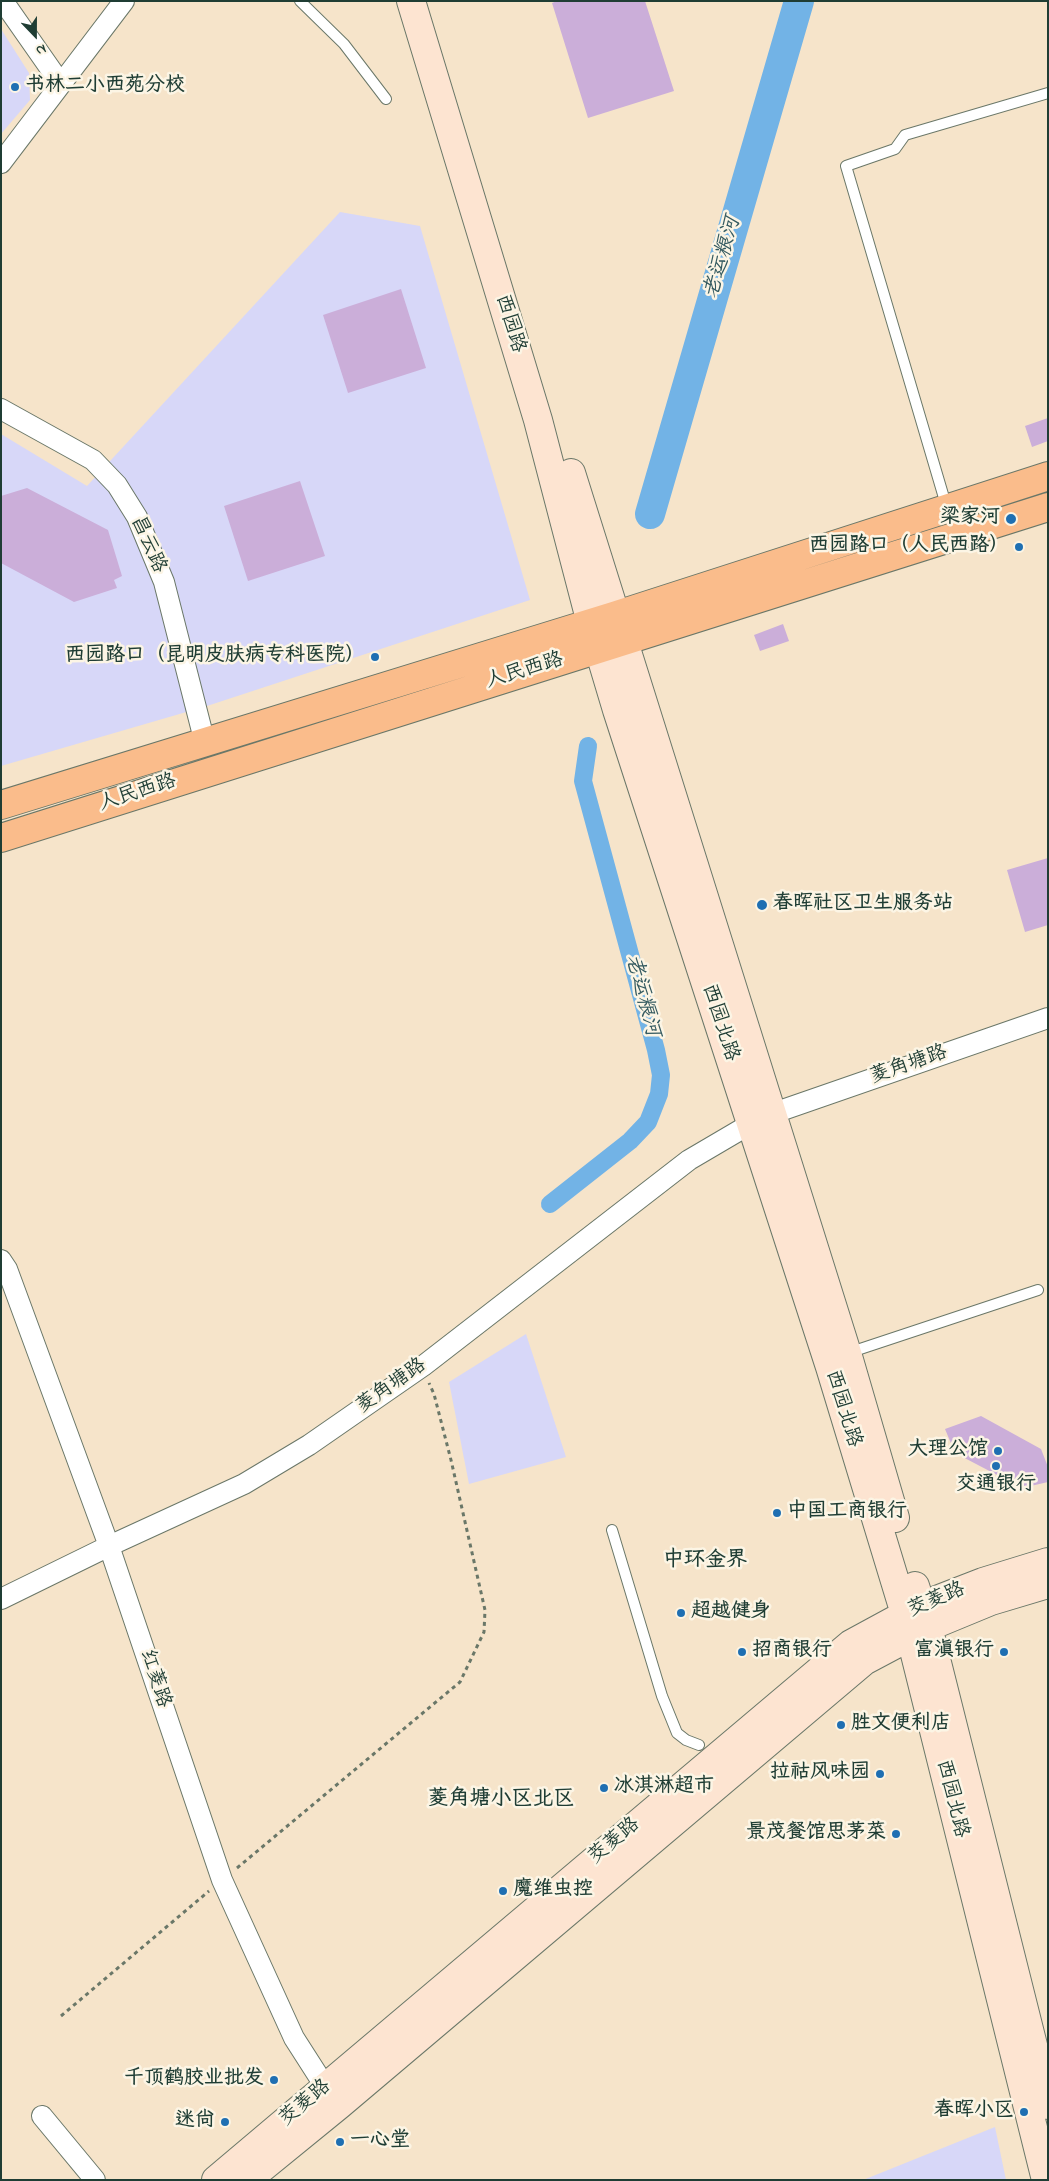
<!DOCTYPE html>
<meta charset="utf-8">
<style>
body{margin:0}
#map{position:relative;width:1049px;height:2181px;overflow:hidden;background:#f6e4ca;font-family:"Indie Flower",sans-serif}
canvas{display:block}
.frame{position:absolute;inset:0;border:2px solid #1f3d34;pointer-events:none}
.north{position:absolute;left:10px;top:10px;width:50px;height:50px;-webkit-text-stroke:4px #fcf5e5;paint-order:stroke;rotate:158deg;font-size:14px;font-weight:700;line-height:20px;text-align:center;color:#1f3d34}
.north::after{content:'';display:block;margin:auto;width:18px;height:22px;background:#1f3d34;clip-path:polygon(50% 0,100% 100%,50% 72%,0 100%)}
</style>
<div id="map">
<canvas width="1049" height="2181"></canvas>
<div class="frame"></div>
<div class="north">N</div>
</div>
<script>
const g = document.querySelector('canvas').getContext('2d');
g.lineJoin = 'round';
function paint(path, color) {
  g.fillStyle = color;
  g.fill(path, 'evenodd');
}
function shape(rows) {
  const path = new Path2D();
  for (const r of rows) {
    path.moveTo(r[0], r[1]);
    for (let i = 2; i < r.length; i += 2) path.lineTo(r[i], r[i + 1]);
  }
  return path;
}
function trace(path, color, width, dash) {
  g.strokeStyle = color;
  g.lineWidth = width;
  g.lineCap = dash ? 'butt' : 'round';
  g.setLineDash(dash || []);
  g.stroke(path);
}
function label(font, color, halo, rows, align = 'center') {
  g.font = font + ' "Indie Flower","LXGW WenKai TC",sans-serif';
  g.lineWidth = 5;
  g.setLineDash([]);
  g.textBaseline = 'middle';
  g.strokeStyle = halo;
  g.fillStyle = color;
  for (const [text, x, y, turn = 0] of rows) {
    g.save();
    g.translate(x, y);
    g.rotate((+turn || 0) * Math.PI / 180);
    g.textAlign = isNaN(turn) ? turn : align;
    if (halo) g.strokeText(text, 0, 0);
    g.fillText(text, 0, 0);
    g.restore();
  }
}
paint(shape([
 [1,29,29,73,30,100,1,134],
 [340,212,420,226,530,600,207,706,1,766,1,434,87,486],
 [526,1334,566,1457,469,1484,449,1382],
 [995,2127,1006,2180,863,2180]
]), '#d7d7f8');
trace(shape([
 [550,1204,630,1141,648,1122,659,1094,661,1075,656,1050,583,781,588,746]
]), '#72b3e6', 18);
trace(shape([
 [650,514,799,1]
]), '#72b3e6', 30);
paint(shape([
 [557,1,645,1,674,91,588,118,552,3],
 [401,289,426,368,348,393,323,315],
 [1048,418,1048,441,1032,447,1025,426],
 [300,481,325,556,248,581,224,506],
 [27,488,108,530,122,576,114,580,117,588,74,602,1,563,1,496],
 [783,624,789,641,760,651,754,635],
 [1048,858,1048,925,1025,932,1007,870],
 [981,1416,1041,1449,1048,1467,1048,1482,1022,1488,955,1453,945,1429]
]), '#cbaed9');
const lane = shape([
 [300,1,344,44,386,99],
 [947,508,846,166,895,149,905,135,1048,93],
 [848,1353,1038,1290],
 [612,1530,662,1696,677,1733,686,1740,699,1745]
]);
const street = shape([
 [3,1,61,84],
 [1,163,124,1],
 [1,409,93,460,117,485,137,517,164,582,205,743],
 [771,1114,1048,1018],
 [1,1260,7,1269,109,1546,222,1880,294,2038,326,2088],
 [1,1599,109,1546,244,1484,309,1445,423,1366,689,1160,752,1123],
 [42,2116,95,2180]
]);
const secondary = shape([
 [411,1,538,420,591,623,617,710,830,1367,905,1614,1046,2180],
 [571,473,847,1353,895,1518],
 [915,1586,928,1627,1048,2105],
 [216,2180,851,1644,921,1606,983,1582,1048,1562],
 [247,2180,339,2105,864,1661,928,1627,991,1601,1048,1584]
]);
const primary = shape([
 [1,805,614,616,1048,476],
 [1,838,1048,507]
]);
trace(lane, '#6a7768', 12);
trace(street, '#6a7768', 22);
trace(secondary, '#6a7768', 30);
trace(primary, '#6a7768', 30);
trace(shape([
 [237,1868,460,1682,484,1632,485,1610,451,1460,434,1394,429,1383],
 [61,2016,209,1891]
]), '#6a7768', 3, [4, 4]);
trace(lane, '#fff', 10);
trace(street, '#fff', 20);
trace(secondary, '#fde4d1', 28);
trace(primary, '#fabc8b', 28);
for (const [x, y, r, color] of [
 [15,87,5,"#1f6fb2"],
 [1011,519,6,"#1f6fb2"],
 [1019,547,5,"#1f6fb2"],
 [375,657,5,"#1f6fb2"],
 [762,905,6,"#1f6fb2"],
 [998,1451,5,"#1f6fb2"],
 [996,1466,5,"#1f6fb2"],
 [777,1513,5,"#1f6fb2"],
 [681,1613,5,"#1f6fb2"],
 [742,1652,5,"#1f6fb2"],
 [1004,1652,5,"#1f6fb2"],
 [841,1725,5,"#1f6fb2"],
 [880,1774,5,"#1f6fb2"],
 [604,1788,5,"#1f6fb2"],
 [896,1834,5,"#1f6fb2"],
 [503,1891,5,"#1f6fb2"],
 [274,2080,5,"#1f6fb2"],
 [1024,2112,5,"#1f6fb2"],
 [225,2122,5,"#1f6fb2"],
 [340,2142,5,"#1f6fb2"]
]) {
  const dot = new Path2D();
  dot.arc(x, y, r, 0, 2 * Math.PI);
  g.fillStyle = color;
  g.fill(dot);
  trace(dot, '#fcf5e5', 2);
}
label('bold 20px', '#1f3d34', '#fcf5e5', [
 ["书林二小西苑分校",25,87,"left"],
 ["梁家河",1000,519],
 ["西园路口（人民西路）",1009,547],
 ["西园路口（昆明皮肤病专科医院）",365,657],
 ["春晖社区卫生服务站",773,905,"left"],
 ["大理公馆",988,1451],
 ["交通银行",996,1486,"center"],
 ["中国工商银行",787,1513,"left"],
 ["超越健身",691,1613,"left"],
 ["招商银行",752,1652,"left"],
 ["富滇银行",994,1652],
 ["胜文便利店",851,1725,"left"],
 ["拉祜风味园",870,1774],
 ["冰淇淋超市",614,1788,"left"],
 ["景茂餐馆思茅菜",886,1834],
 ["魔维虫控",513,1891,"left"],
 ["千顶鹤胶业批发",264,2080],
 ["春晖小区",1014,2112],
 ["迷尚",215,2122],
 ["一心堂",350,2142,"left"]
], 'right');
label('20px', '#1f3d34', '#fcf5e5', [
 ["西园路",509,324,73],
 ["昌云路",147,545,66],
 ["人民西路",525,672,-17],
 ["人民西路",138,794,-18],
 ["西园北路",719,1023,72],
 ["菱角塘路",909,1066,-19],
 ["菱角塘路",392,1387,-35],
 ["西园北路",842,1409,73],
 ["茭菱路",937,1601,-23],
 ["红菱路",154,1679,72],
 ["西园北路",951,1799,76],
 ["茭菱路",615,1842,-40],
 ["茭菱路",306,2104,-40]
]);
label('italic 21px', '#345a60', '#fcf5e5', [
 ["老运粮河",724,258,-74],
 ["老运粮河",641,996,75]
]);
label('bold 21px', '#1f3d34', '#fcf5e5', [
 ["中环金界",705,1562],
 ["菱角塘小区北区",501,1801]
]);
</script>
